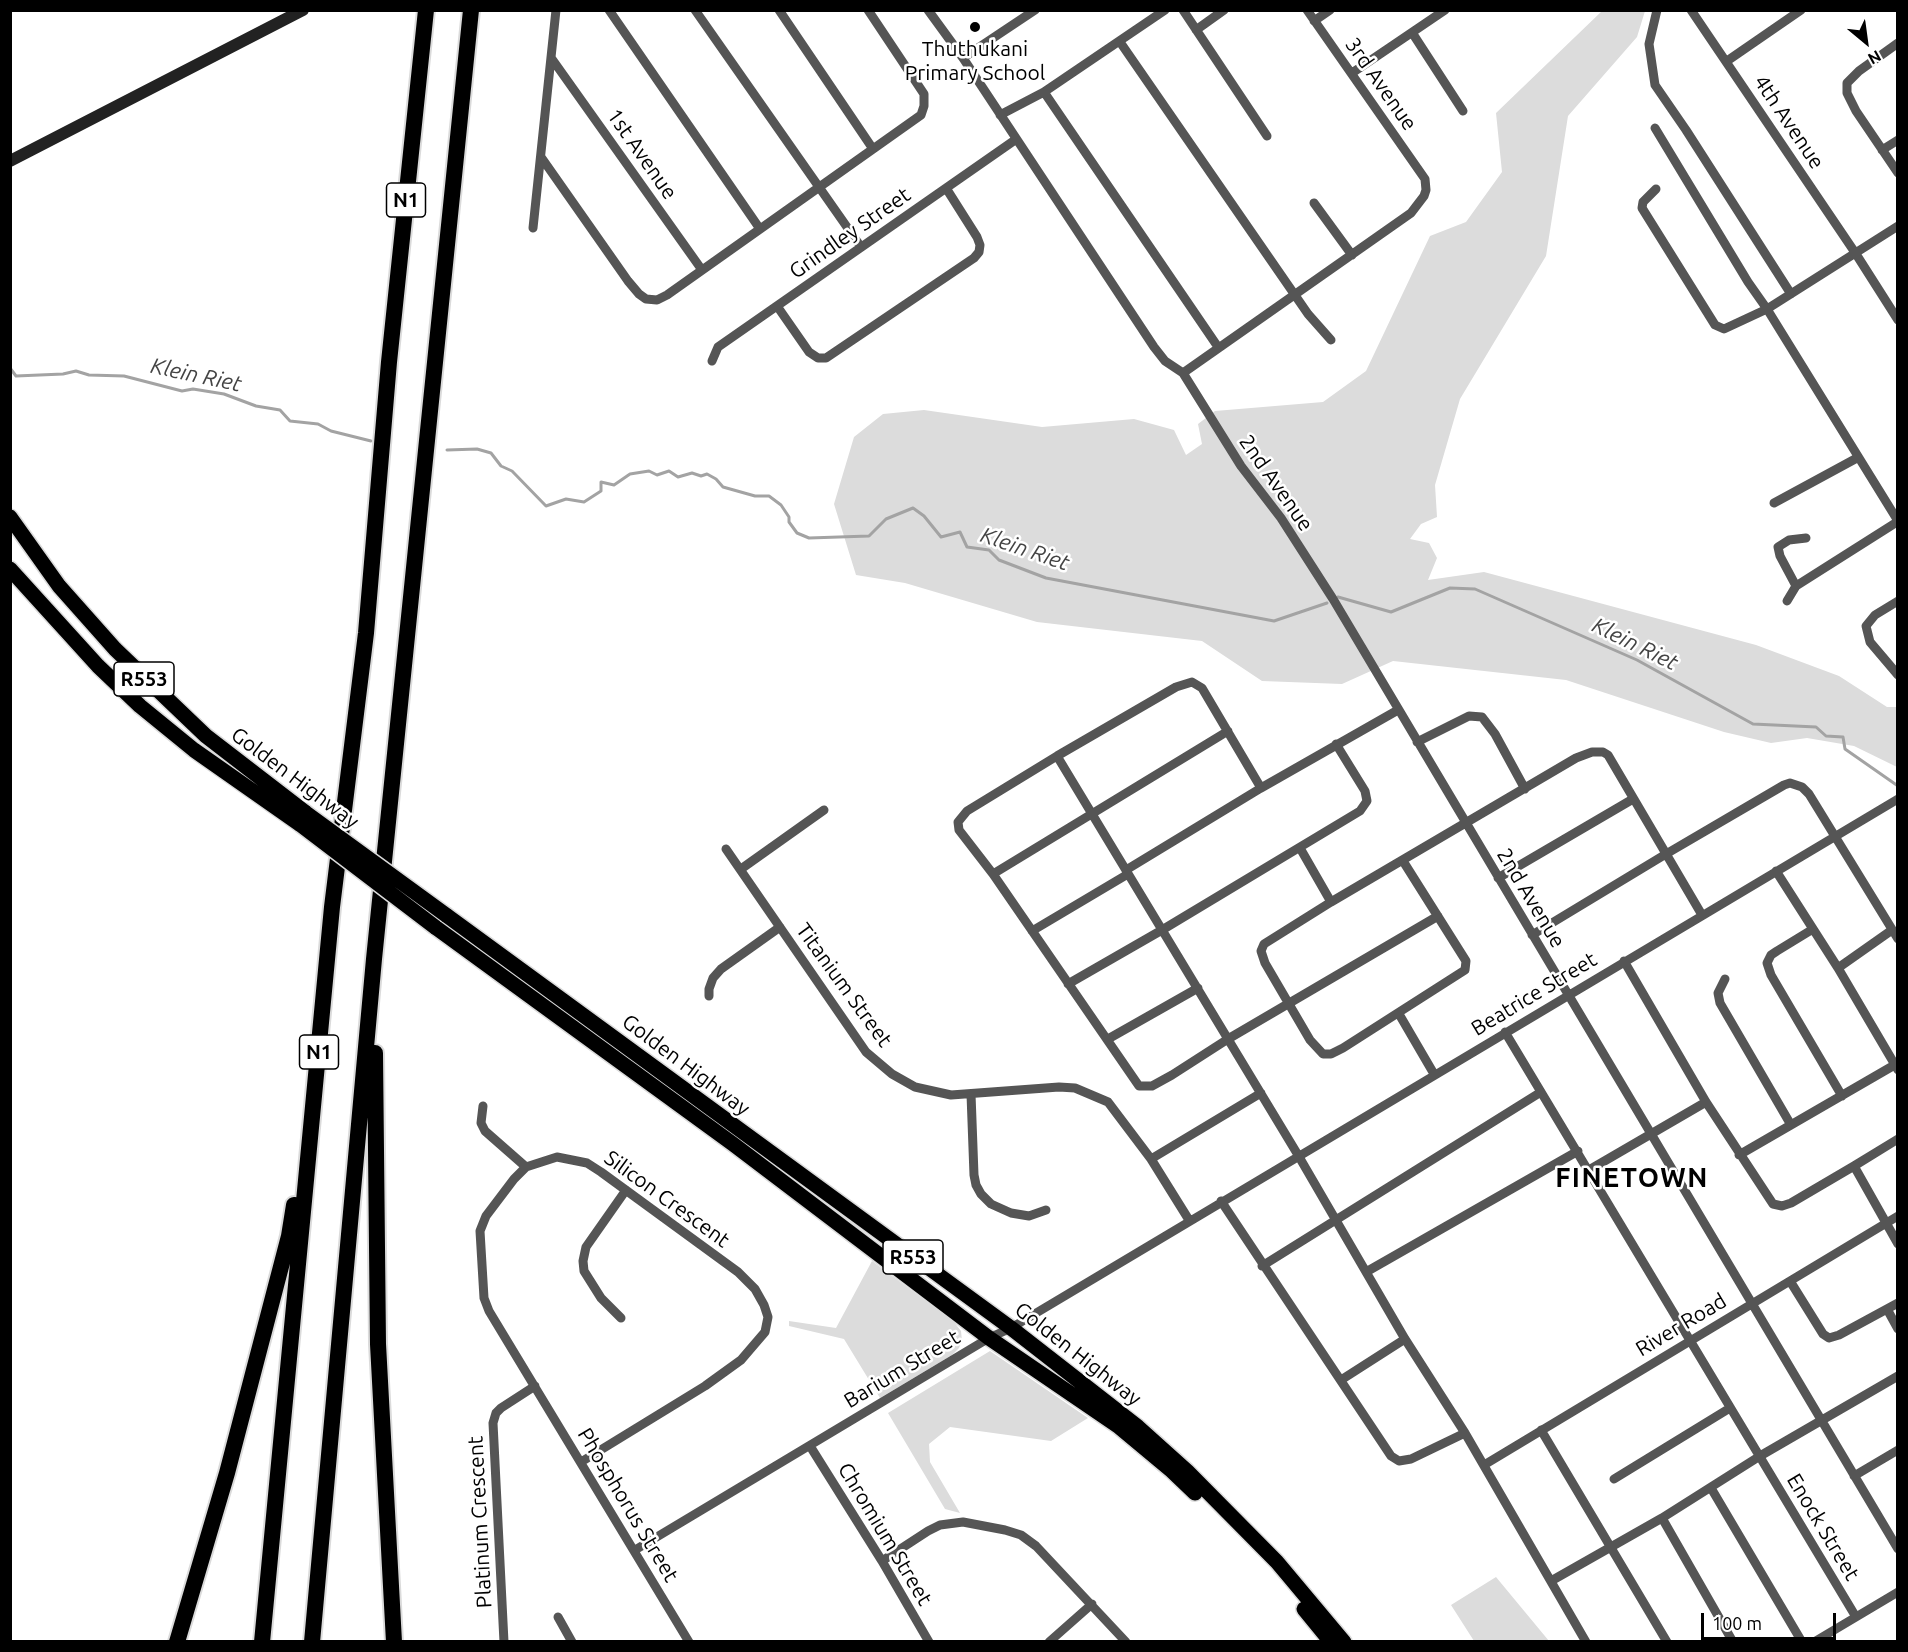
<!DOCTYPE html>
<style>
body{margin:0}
#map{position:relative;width:1908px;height:1652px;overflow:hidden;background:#fff;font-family:Ubuntu,sans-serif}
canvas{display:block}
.frame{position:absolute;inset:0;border:12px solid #000;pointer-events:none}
.north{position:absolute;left:1836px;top:12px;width:60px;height:60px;-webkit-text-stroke:4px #fff;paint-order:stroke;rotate:151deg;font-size:16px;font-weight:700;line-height:24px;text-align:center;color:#000}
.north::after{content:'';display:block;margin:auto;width:21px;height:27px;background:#000;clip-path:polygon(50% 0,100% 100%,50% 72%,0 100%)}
.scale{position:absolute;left:1701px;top:1613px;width:135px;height:27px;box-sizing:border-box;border:3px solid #000;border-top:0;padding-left:8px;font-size:18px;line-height:21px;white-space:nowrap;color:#000;-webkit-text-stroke:4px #fff;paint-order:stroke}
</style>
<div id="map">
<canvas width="1908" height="1652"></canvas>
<div class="frame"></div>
<div class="north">N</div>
<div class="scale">100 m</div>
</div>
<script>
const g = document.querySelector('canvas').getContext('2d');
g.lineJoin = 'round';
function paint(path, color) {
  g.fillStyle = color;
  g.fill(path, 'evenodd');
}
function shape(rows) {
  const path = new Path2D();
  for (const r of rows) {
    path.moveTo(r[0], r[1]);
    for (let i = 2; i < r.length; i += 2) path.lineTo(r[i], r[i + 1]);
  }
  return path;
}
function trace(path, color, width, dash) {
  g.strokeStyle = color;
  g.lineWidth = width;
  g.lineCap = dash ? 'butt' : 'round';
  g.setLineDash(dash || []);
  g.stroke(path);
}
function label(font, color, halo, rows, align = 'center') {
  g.font = font + ' Ubuntu,sans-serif';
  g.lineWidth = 5;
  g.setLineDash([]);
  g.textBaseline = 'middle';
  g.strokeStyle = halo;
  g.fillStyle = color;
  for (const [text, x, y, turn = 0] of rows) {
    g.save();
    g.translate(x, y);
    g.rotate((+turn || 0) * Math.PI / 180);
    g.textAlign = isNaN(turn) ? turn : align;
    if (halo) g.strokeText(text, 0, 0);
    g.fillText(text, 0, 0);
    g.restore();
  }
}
paint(shape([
 [1602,11,1645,11,1637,37,1568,116,1546,256,1460,399,1435,485,1437,517,1421,524,1410,539,1429,543,1437,558,1428,580,1484,572,1756,645,1839,676,1887,707,1897,707,1897,767,1854,746,1807,738,1771,743,1724,732,1566,680,1393,661,1342,684,1262,681,1202,641,1037,622,905,583,856,575,834,504,854,437,883,414,924,410,1042,427,1134,419,1174,430,1186,455,1202,444,1198,424,1215,411,1323,402,1366,371,1430,236,1466,222,1502,172,1496,113],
 [872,1261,954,1322,961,1331,962,1341,959,1348,952,1355,880,1398,844,1339,789,1326,789,1321,836,1328],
 [990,1351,1088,1418,1051,1441,950,1427,929,1444,930,1462,960,1513,945,1509,888,1413],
 [1496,1577,1549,1641,1474,1641,1451,1605]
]), '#dcdcdc');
trace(shape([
 [10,368,16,376,63,374,76,371,89,375,124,376,182,391,193,389,224,394,256,406,280,410,290,421,318,424,331,431,371,441],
 [447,450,477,449,491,453,501,466,512,471,546,506,566,499,584,502,601,491,601,482,614,485,630,474,649,471,657,475,669,471,678,477,692,473,701,476,707,474,716,479,723,487,755,496,769,496,781,505,789,517,789,522,797,533,809,538,869,536,886,519,913,508,924,516,941,537,960,532,967,547,989,550,999,560,1046,578,1274,621,1327,603],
 [1338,597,1391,612,1450,588,1475,589,1637,660,1753,724,1816,727,1826,736,1843,737,1845,749,1898,786]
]), '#a3a3a3', 3);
const primary = shape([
 [10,517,59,586,115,649,206,736,306,813],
 [10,569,98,666,140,706,194,750,301,825],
 [446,915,1011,1328,1138,1427,1187,1471,1277,1562,1344,1642],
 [435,927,733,1144,989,1338,1118,1426,1172,1471,1195,1493],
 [1304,1609,1331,1642]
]);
const highway = shape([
 [375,1053,378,1344,394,1642],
 [177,1642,227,1473,289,1236,294,1205],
 [262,1642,332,907,366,633,389,362,426,10],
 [312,1642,374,959,471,10]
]);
trace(primary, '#dbdbdb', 18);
trace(highway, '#dbdbdb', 20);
trace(shape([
 [609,10,760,229],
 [695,10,861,247],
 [779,10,873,149],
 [928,10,963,58,1154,347,1165,361,1183,373,1241,466,1281,518,1333,599,1898,1549],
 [1183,10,1267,136],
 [1657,10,1649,44,1655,85,1686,130,1791,294],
 [1691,10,1856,254,1898,320],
 [1314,21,1330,10],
 [1196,30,1224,10],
 [1413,34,1463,111],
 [1120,42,1308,314,1331,340],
 [1898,43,1859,71,1847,83,1847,93,1856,111,1898,173],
 [963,58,1035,10],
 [552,59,702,270],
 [1727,61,1801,10],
 [1352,73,1445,10],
 [1044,92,1218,347],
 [1000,115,1044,92,1165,10],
 [1655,128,1748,282,1767,309,1724,329,1715,325,1642,208,1643,202,1656,189],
 [1882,150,1898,140],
 [541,157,628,281,639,294,646,299,657,300,667,295,921,115,924,106,924,94,868,10],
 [1314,203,1352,255],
 [1898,226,1767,309,1898,521],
 [533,228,556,10],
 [777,306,809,352,818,358,826,358,974,258,979,252,980,245,977,237,946,188],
 [712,361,718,347,1015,140],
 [1183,373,1411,213,1424,196,1426,190,1425,179,1307,10],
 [1774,503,1857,458],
 [1796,586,1780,556,1778,547,1789,540,1806,538],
 [1787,601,1796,586,1897,522],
 [1898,601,1875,615,1866,626,1870,642,1898,675],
 [1417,742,1469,716,1482,717,1495,734,1525,789],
 [1057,756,1298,1155,1405,1339,1465,1433,1586,1642],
 [1261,788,1202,688,1192,682,1176,687,1057,756,967,811,958,822,959,830,993,874,1139,1086,1152,1086,1172,1075,1228,1039,1438,916],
 [1300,848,1331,902],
 [726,849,866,1052,892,1074,915,1087,951,1095,1059,1087,1075,1088,1108,1102,1151,1159,1189,1220],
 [1403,861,1466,961,1465,970,1343,1048,1331,1054,1323,1054,1310,1040,1265,963,1261,951,1264,944,1331,902,1576,758,1592,752,1603,752,1608,755,1702,915],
 [741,869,824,810],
 [1126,870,1261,788,1398,710],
 [1776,871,1838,968,1898,1070],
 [993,874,1228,731],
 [1498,878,1633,799],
 [1813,929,1777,951,1771,955,1767,963,1771,975,1842,1096],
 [1032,931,1128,874],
 [1532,935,1666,854,1784,785,1790,783,1802,787,1809,794,1898,939],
 [1624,961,1706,1102,1773,1204,1782,1206,1791,1203,1854,1166,1898,1139],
 [1838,968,1892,930],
 [1725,979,1718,993,1720,1003,1791,1125],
 [1068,984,1162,930,1360,811,1367,801,1365,791,1336,744],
 [709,996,709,989,713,978,721,969,780,927],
 [1399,1014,1434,1074],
 [1505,1032,1856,1617],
 [1108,1039,1198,988],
 [971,1094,974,1175,976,1185,981,1194,991,1204,1011,1213,1029,1216,1046,1210],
 [483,1106,481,1123,485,1131,526,1167],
 [1739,1155,1898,1063],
 [1151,1159,1261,1093],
 [1854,1166,1898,1244],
 [1589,1170,1706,1102],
 [1221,1201,1391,1456,1399,1461,1411,1459,1465,1433],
 [1262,1266,1541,1092],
 [1366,1272,1578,1151],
 [1790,1281,1823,1334,1829,1338,1839,1335,1898,1303],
 [1887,1309,1898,1329],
 [621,1318,601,1298,584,1271,583,1261,586,1247,626,1190],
 [1341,1380,1405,1339],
 [1541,1430,1667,1642],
 [810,1446,882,1561,929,1642],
 [581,1462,705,1386,741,1360,765,1332,768,1317,764,1305,755,1289,738,1272,601,1172,587,1163,557,1157,526,1167,514,1179,486,1216,480,1231,484,1298,489,1311,689,1642],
 [1484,1465,1898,1216],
 [1854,1476,1898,1450],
 [1614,1479,1730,1408],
 [1711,1488,1802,1642],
 [1662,1518,1733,1642],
 [635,1550,989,1338,1011,1328,1898,799],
 [882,1561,928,1531,940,1525,963,1522,1005,1530,1021,1535,1036,1546,1126,1642],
 [1551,1581,1662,1518,1760,1456,1898,1376],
 [558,1617,572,1642],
 [504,1642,493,1423,496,1413,501,1408,535,1386],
 [1049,1642,1092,1604],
 [1814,1642,1898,1592]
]), '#555', 9);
trace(shape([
 [10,161,303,10]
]), '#222', 12);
trace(primary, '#000', 15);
trace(highway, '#000', 16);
const primaryBridge = shape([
 [306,813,446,915],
 [301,825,435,927]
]);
trace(primaryBridge, '#dbdbdb', 18, []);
trace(primaryBridge, '#000', 15);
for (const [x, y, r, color] of [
 [975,27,6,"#000"]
]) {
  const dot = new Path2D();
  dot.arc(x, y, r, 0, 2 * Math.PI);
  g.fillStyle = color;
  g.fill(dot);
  trace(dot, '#fff', 2);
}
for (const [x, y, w] of [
 [406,200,39],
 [144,679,60],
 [319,1052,39],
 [913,1257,60]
]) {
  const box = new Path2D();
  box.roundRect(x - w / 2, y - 17, w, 34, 4.5);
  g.fillStyle = '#fff';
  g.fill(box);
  trace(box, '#000', 1.5);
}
label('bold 20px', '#000', null, [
 ["N1",406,200],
 ["R553",144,679],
 ["N1",319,1052],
 ["R553",913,1257]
]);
label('21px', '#000', '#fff', [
 ["Thuthukani",975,49],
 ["Primary School",975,73]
]);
label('21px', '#000', '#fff', [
 ["3rd Avenue",1381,84,55],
 ["4th Avenue",1789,122,56],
 ["1st Avenue",642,154,55],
 ["Grindley Street",850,233,-35],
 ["2nd Avenue",1276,483,55],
 ["Golden Highway",295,778,37],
 ["2nd Avenue",1531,898,59],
 ["Titanium Street",844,985,54],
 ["Beatrice Street",1534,994,-31],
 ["Golden Highway",686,1065,37],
 ["Silicon Crescent",667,1199,36],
 ["River Road",1681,1325,-31],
 ["Golden Highway",1078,1354,38],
 ["Barium Street",902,1369,-31],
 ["Phosphorus Street",628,1505,59],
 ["Platinum Crescent",480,1522,-93],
 ["Enock Street",1823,1527,59],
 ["Chromium Street",885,1534,59]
]);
label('italic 22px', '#444', '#fff', [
 ["Klein Riet",196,375,12],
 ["Klein Riet",1025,549,19],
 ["Klein Riet",1635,644,26]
]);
g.letterSpacing = '1.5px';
label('bold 27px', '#000', '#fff', [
 ["FINETOWN",1632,1178]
]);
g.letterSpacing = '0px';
</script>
